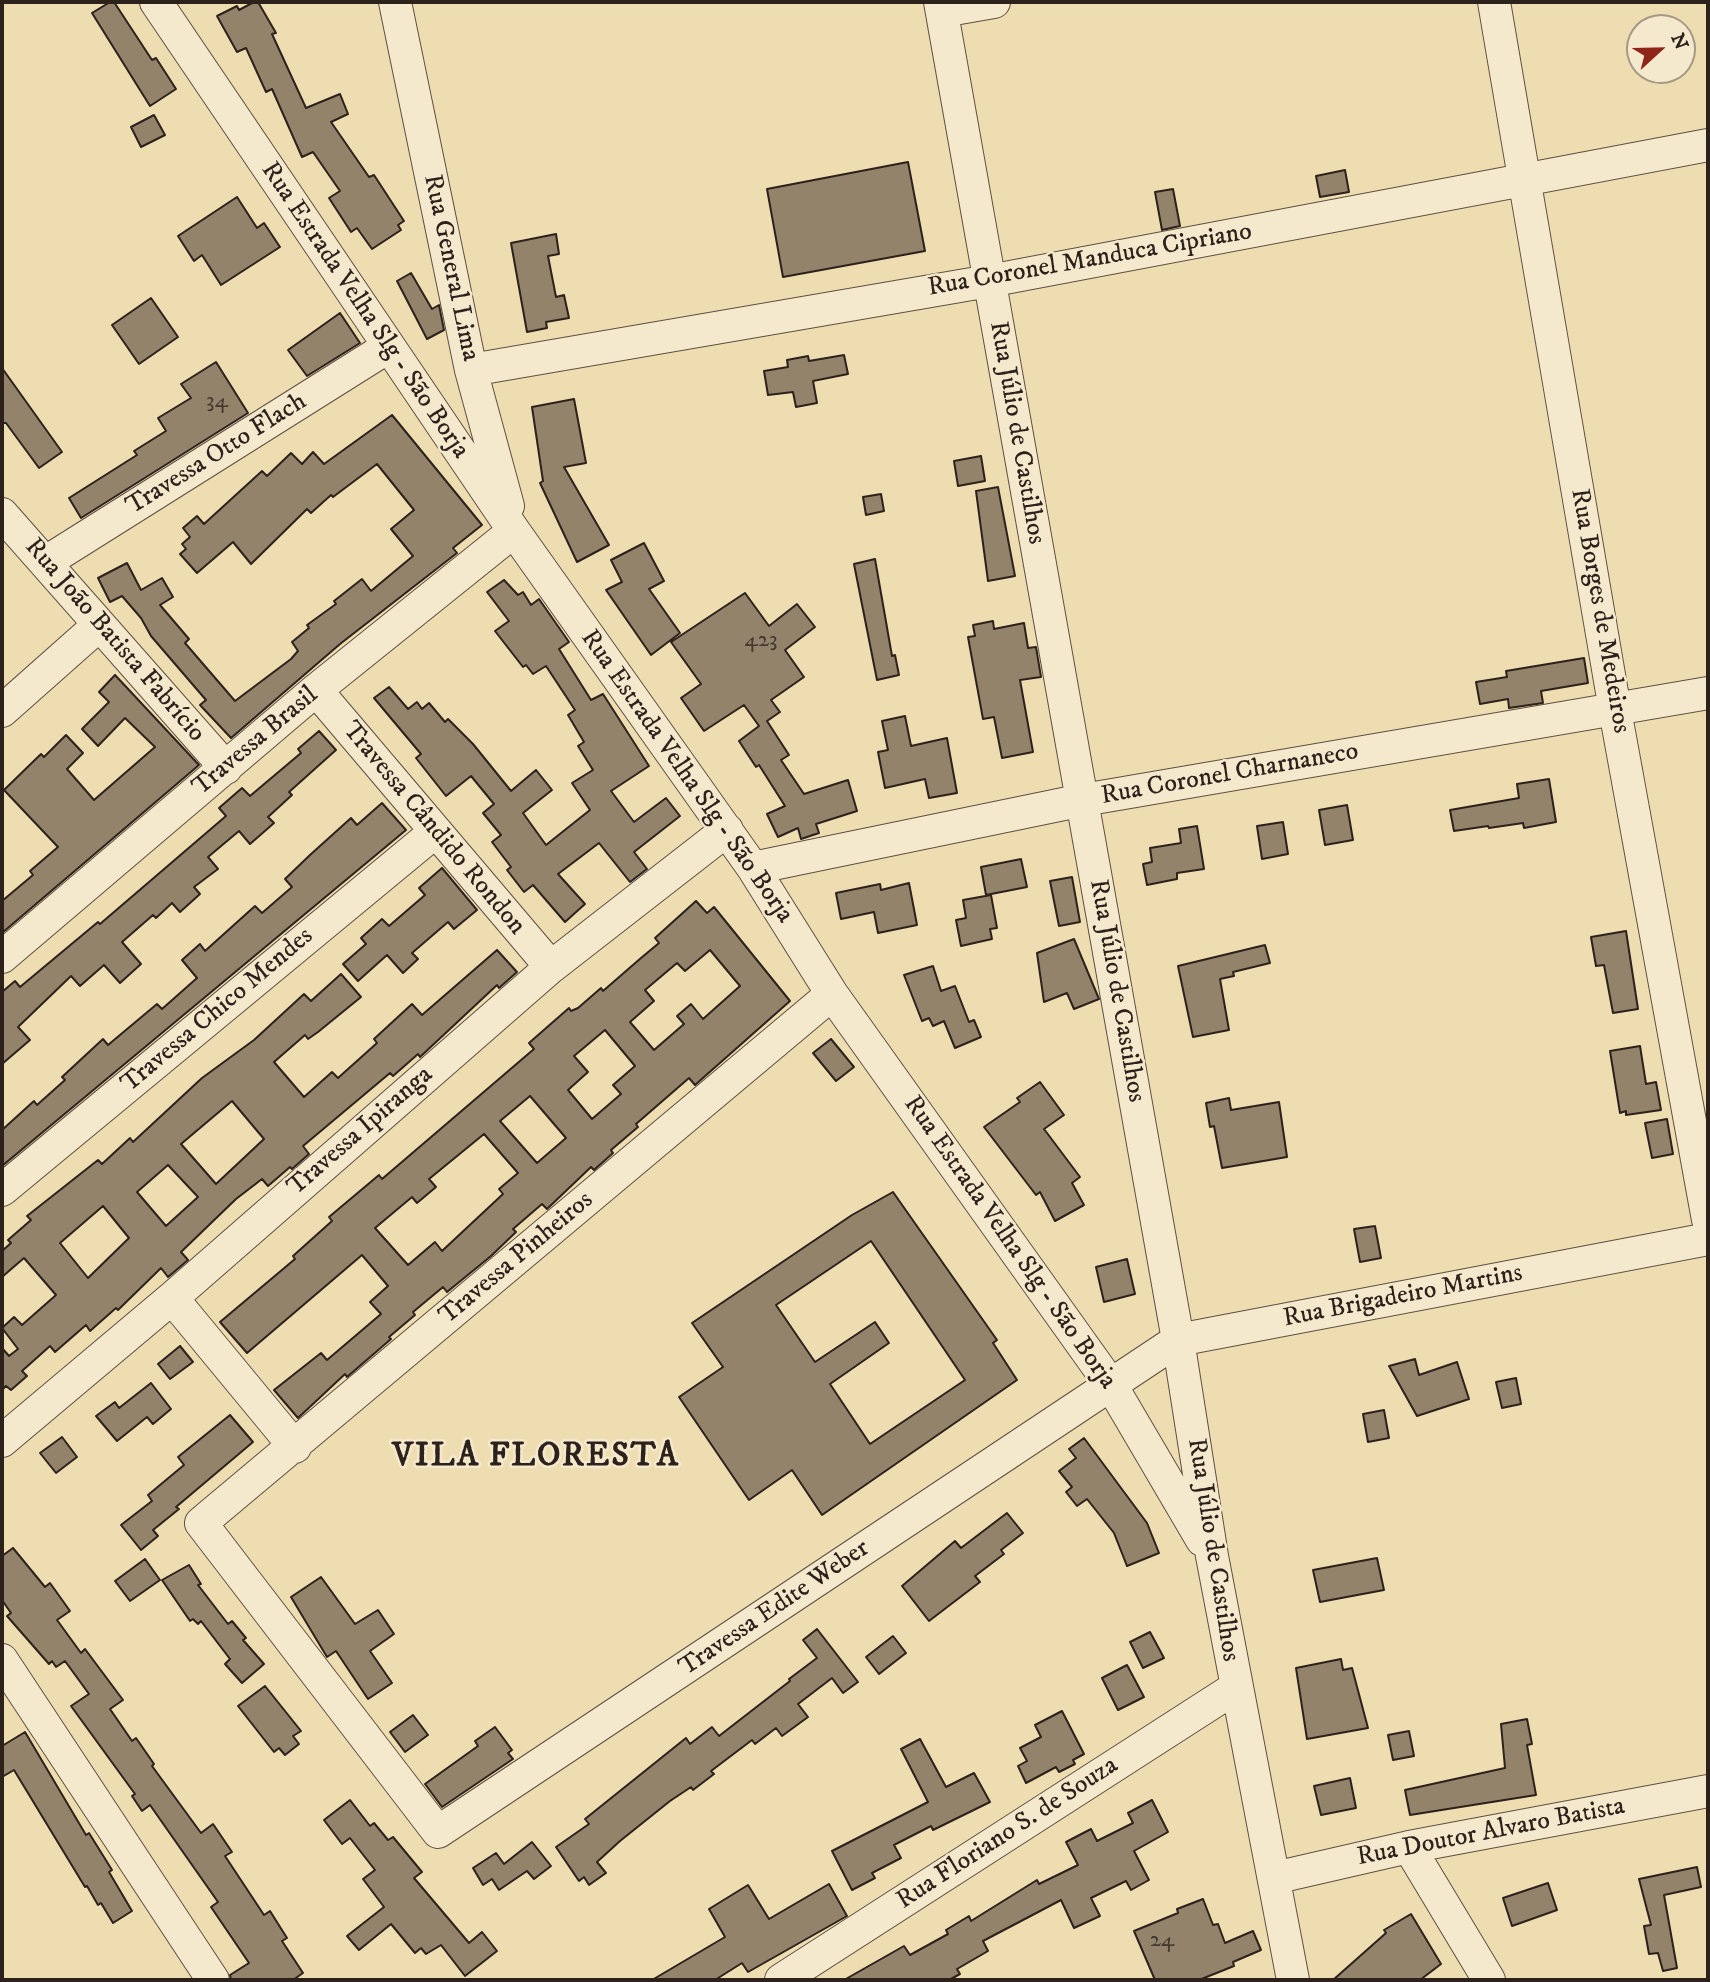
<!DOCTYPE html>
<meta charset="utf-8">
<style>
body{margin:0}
#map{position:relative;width:1710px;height:1982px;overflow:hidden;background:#efddb2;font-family:"IM FELL DW Pica",serif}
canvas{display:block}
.frame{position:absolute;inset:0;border:4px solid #2d211c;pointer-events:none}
.north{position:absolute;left:1626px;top:14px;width:70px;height:70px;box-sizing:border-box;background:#f5e9cd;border:2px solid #a59986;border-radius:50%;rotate:68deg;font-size:19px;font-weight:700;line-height:28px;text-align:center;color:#2d211c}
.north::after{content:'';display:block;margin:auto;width:24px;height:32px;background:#8f2418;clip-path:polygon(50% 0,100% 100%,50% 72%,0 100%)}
</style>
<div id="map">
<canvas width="1710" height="1982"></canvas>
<div class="frame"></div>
<div class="north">N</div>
</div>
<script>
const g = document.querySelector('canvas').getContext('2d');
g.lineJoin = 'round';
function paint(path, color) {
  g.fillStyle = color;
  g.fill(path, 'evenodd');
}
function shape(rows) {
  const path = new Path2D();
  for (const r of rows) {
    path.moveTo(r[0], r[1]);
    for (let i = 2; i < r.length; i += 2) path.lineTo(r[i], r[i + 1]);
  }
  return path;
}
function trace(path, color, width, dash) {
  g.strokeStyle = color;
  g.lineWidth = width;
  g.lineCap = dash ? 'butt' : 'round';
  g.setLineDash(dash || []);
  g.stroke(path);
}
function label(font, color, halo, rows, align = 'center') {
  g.font = font + ' "IM FELL DW Pica",serif';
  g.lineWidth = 5;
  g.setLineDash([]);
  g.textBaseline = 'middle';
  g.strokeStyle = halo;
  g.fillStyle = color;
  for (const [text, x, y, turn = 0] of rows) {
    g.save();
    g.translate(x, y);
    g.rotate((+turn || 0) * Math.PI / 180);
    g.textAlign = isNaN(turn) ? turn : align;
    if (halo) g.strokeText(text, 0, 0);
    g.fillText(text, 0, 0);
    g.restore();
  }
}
const building = shape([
 [110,2,114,2,152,60,156,58,176,89,150,106,92,13,110,2],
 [254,2,258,2,276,33,272,34,306,108,340,94,348,114,331,122,369,177,374,175,404,221,398,225,401,230,372,249,357,228,351,232,329,198,340,191,313,152,302,157,272,89,266,92,246,48,237,52,217,16,237,6,239,10,254,2],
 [154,115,165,135,141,147,131,127,154,115],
 [908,162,925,251,783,277,767,189,908,162],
 [1345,170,1349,192,1320,197,1316,176,1345,170],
 [1173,189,1180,226,1162,230,1155,192,1173,189],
 [237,197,257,228,264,223,280,247,221,285,202,255,194,261,178,236,237,197],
 [556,234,559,254,548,256,556,297,564,295,569,318,546,322,547,328,527,332,511,243,556,234],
 [411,273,432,309,439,305,444,330,427,339,397,281,411,273],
 [151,298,178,337,139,364,112,325,151,298],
 [340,313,360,343,307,376,288,350,340,313],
 [844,355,848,374,813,381,817,403,796,407,793,392,768,395,764,371,788,367,787,360,808,356,809,361,844,355],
 [216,362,248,413,81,518,69,498,137,455,134,451,166,431,158,418,191,398,181,384,216,362],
 [2,368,62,452,39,468,6,423,2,423,2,368],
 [574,399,586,463,564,467,609,545,577,562,540,483,543,481,532,407,574,399],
 [392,415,482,525,453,548,457,553,340,644,231,738,200,705,206,700,151,636,141,618,122,596,110,602,98,578,127,563,141,590,162,578,173,597,160,605,189,639,185,643,235,701,291,659,298,651,292,642,309,628,307,625,336,604,334,601,362,579,371,591,413,556,391,529,414,510,377,464,333,497,331,495,311,513,307,509,251,564,233,542,197,573,180,554,186,549,182,544,190,537,183,528,197,516,204,524,262,471,267,476,291,453,302,464,313,452,324,464,392,415],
 [981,456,985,481,958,486,954,461,981,456],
 [998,487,1015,576,988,581,976,491,998,487],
 [881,494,884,511,866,515,863,497,881,494],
 [644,543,664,581,649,589,680,633,651,655,606,590,622,582,611,560,644,543],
 [875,559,892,656,895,655,899,675,877,680,854,564,875,559],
 [504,580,518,595,523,592,531,605,539,599,569,642,559,649,591,700,603,694,649,766,611,791,634,822,666,798,680,816,634,852,647,869,630,882,599,843,558,874,585,904,565,922,533,885,524,892,507,870,511,867,492,842,501,835,483,813,494,804,471,776,446,796,416,758,421,754,374,698,389,687,408,709,417,702,422,709,429,703,445,722,448,719,473,744,511,791,536,770,552,790,523,813,546,845,590,810,572,783,593,770,578,746,584,742,568,715,575,710,546,666,533,674,526,665,523,667,495,631,509,621,487,592,504,580],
 [745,593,769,626,797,604,815,627,785,650,804,677,771,700,780,712,767,721,789,755,781,760,804,794,848,780,857,811,816,824,819,833,801,839,798,828,778,837,767,814,785,806,759,765,756,767,739,741,759,726,744,705,704,731,681,698,701,684,671,642,745,593],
 [993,621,994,629,1024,623,1028,648,1036,647,1041,677,1020,680,1033,752,1002,758,994,717,983,719,968,637,975,636,973,625,993,621],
 [1584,658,1588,683,1541,691,1543,703,1509,708,1508,699,1480,704,1476,682,1507,677,1506,671,1584,658],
 [115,675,199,765,2,933,2,901,33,875,30,871,58,847,4,790,41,754,44,757,66,735,83,753,67,769,94,800,155,747,125,718,98,746,82,729,109,702,99,692,115,675],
 [905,716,911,746,947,738,957,793,929,798,925,779,885,788,878,752,888,750,882,721,905,716],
 [319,731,336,750,289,792,292,795,268,817,274,823,250,844,239,831,208,857,218,869,194,887,200,894,180,912,172,903,156,918,153,915,122,942,141,964,120,983,104,965,80,986,71,976,18,1027,30,1040,2,1064,2,992,15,981,20,987,98,922,100,924,226,816,219,808,242,788,250,796,301,753,298,749,319,731],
 [1549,779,1556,822,1524,828,1523,823,1489,828,1488,826,1454,831,1450,810,1519,798,1517,784,1549,779],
 [382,803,406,830,2,1166,2,1130,34,1101,37,1105,65,1080,62,1077,103,1039,108,1045,157,1004,162,1009,197,978,182,960,200,944,205,951,255,906,262,913,292,887,285,879,310,855,351,818,357,825,382,803],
 [1347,805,1353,840,1325,845,1319,810,1347,805],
 [1283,822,1288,854,1262,859,1257,826,1283,822],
 [1197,826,1204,869,1177,873,1177,879,1147,885,1143,864,1152,862,1150,848,1181,843,1179,829,1197,826],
 [1021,859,1027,887,986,895,981,867,1021,859],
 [442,868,477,910,454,929,448,922,412,953,418,959,403,973,387,955,358,981,343,964,366,944,361,938,382,919,389,926,425,895,419,888,442,868],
 [1072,877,1080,922,1059,926,1050,881,1072,877],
 [909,883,917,925,878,933,874,912,841,919,836,893,880,884,881,890,909,883],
 [991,895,997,928,990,929,992,939,961,946,956,920,966,918,963,900,991,895],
 [696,901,707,913,714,907,790,1001,695,1085,689,1078,636,1124,638,1127,611,1150,613,1153,594,1170,591,1167,547,1209,542,1204,513,1229,516,1232,491,1256,447,1292,443,1287,413,1312,415,1315,389,1337,391,1339,347,1377,345,1374,298,1418,274,1390,321,1353,327,1360,381,1314,370,1302,388,1286,362,1255,247,1353,220,1322,295,1259,293,1256,332,1221,329,1217,379,1175,382,1179,534,1049,529,1043,569,1008,571,1011,578,1008,601,988,603,991,641,958,659,943,655,938,696,901],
 [710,950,740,986,703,1019,691,1004,677,1016,684,1024,654,1050,630,1022,654,1001,645,990,677,963,685,971,710,950],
 [605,1030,635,1066,613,1085,621,1094,592,1119,568,1090,588,1072,574,1056,605,1030],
 [530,1096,566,1138,537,1163,500,1121,530,1096],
 [484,1134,518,1173,499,1189,503,1194,442,1251,435,1242,408,1265,375,1228,412,1197,417,1203,436,1187,429,1179,484,1134],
 [1626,931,1638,1009,1613,1013,1604,965,1596,966,1591,937,1626,931],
 [1074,939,1099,999,1074,1009,1067,993,1044,1002,1037,953,1074,939],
 [1265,945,1270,963,1233,972,1234,976,1220,979,1229,1030,1193,1037,1178,966,1265,945],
 [497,950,517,972,499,988,497,985,420,1057,418,1054,393,1076,390,1073,303,1146,309,1154,292,1169,290,1167,268,1186,262,1179,236,1199,181,1252,188,1260,168,1277,161,1268,118,1310,116,1308,90,1331,86,1325,55,1352,50,1346,22,1371,27,1376,11,1390,6,1386,2,1390,2,1348,9,1356,18,1349,2,1328,14,1317,22,1325,56,1295,24,1258,2,1277,2,1251,11,1243,8,1240,31,1220,27,1216,98,1160,102,1164,130,1138,133,1142,202,1078,254,1040,304,994,311,1001,341,974,361,997,318,1032,308,1039,305,1035,274,1062,304,1097,332,1072,338,1078,377,1043,374,1039,412,1004,422,1015,497,950],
 [232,1101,264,1139,216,1184,181,1144,232,1101],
 [168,1165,198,1197,166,1226,137,1192,168,1165],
 [103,1206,129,1238,88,1278,60,1243,103,1206],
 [933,966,941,991,955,986,969,1022,974,1020,981,1037,955,1048,944,1021,933,1026,929,1018,922,1021,904,975,933,966],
 [831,1039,854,1067,836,1081,813,1053,831,1039],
 [1640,1046,1646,1084,1656,1082,1661,1110,1626,1115,1626,1111,1620,1113,1610,1051,1640,1046],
 [1040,1082,1064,1115,1044,1129,1080,1177,1072,1183,1084,1205,1055,1221,1040,1192,1036,1195,984,1127,1020,1102,1017,1098,1040,1082],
 [1229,1098,1231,1110,1279,1102,1287,1157,1222,1168,1214,1126,1210,1127,1206,1103,1229,1098],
 [1667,1119,1673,1154,1652,1158,1645,1123,1667,1119],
 [893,1192,997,1340,993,1343,1017,1380,822,1515,792,1470,749,1500,679,1397,723,1367,692,1323,852,1215,893,1192],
 [871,1241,965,1380,870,1444,830,1384,889,1343,875,1322,815,1362,776,1305,871,1241],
 [1375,1226,1381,1258,1360,1262,1354,1229,1375,1226],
 [1127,1259,1135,1294,1104,1302,1096,1267,1127,1259],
 [180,1346,193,1362,170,1379,158,1364,180,1346],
 [1415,1359,1419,1375,1457,1362,1469,1399,1417,1416,1389,1366,1415,1359],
 [1516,1378,1521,1404,1502,1408,1496,1382,1516,1378],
 [151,1383,171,1409,153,1424,147,1417,117,1441,96,1416,115,1402,119,1408,151,1383],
 [1384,1410,1389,1438,1368,1442,1363,1414,1384,1410],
 [230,1415,253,1442,176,1507,179,1509,153,1530,158,1536,141,1550,121,1525,152,1501,148,1495,184,1465,178,1457,230,1415],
 [62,1437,77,1457,56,1473,40,1453,62,1437],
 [1084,1438,1147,1523,1159,1553,1127,1566,1114,1533,1087,1499,1077,1506,1066,1492,1072,1487,1059,1471,1076,1458,1069,1449,1084,1438],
 [1007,1513,1023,1533,1001,1550,1004,1554,975,1576,980,1582,929,1621,902,1586,955,1541,961,1548,1007,1513],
 [13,1548,45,1587,50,1583,70,1611,57,1620,81,1653,85,1649,123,1700,110,1709,132,1741,136,1738,154,1764,152,1766,201,1833,213,1824,232,1852,225,1856,264,1915,270,1911,287,1938,282,1941,303,1973,293,1980,231,1980,230,1975,249,1963,211,1907,218,1902,150,1805,142,1811,132,1796,135,1794,71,1706,89,1694,65,1661,56,1667,52,1661,49,1664,7,1616,11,1613,2,1600,2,1556,13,1548],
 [1377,1558,1384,1590,1320,1602,1313,1570,1377,1558],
 [145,1559,160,1580,130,1601,115,1581,145,1559],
 [189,1565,201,1584,198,1585,228,1624,232,1621,246,1638,243,1640,264,1664,242,1683,225,1664,230,1659,201,1621,198,1624,193,1619,190,1621,162,1580,189,1565],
 [321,1577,355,1624,378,1610,394,1634,370,1651,392,1683,368,1699,336,1651,327,1657,291,1597,321,1577],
 [817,1629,858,1682,843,1693,832,1678,798,1704,808,1717,782,1736,776,1728,755,1744,752,1740,711,1771,714,1774,693,1790,691,1787,670,1801,620,1841,597,1862,606,1873,589,1885,584,1877,579,1881,556,1847,589,1824,585,1819,686,1738,690,1744,712,1727,719,1736,790,1681,789,1679,817,1658,803,1640,817,1629],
 [1150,1632,1164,1658,1143,1668,1130,1642,1150,1632],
 [893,1636,906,1653,879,1674,866,1657,893,1636],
 [1341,1659,1343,1670,1352,1668,1368,1728,1307,1739,1296,1668,1341,1659],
 [1127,1665,1144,1697,1118,1710,1102,1678,1127,1665],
 [265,1686,301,1731,293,1736,299,1744,285,1755,279,1748,274,1752,238,1706,265,1686],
 [1062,1711,1084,1754,1073,1760,1075,1764,1059,1772,1056,1767,1026,1783,1018,1766,1027,1761,1020,1748,1041,1737,1035,1725,1062,1711],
 [413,1715,428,1735,405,1752,390,1732,413,1715],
 [1527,1719,1532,1744,1527,1745,1536,1795,1410,1815,1405,1790,1505,1768,1501,1724,1527,1719],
 [495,1727,512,1750,508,1753,513,1759,442,1807,425,1784,478,1746,475,1741,495,1727],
 [1409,1731,1414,1756,1393,1760,1388,1735,1409,1731],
 [25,1732,86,1835,89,1833,112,1870,109,1872,132,1911,113,1923,101,1903,98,1905,87,1886,85,1887,14,1770,2,1777,2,1746,25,1732],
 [920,1739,946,1787,974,1773,990,1802,933,1830,931,1826,894,1845,901,1858,872,1873,875,1878,852,1890,832,1851,928,1802,901,1749,920,1739],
 [1350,1778,1356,1808,1321,1815,1314,1786,1350,1778],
 [350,1800,370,1826,374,1823,388,1840,393,1837,422,1872,414,1878,469,1943,482,1932,497,1951,465,1976,441,1945,426,1954,421,1948,415,1953,391,1924,359,1950,347,1936,384,1907,363,1879,375,1870,350,1838,342,1844,324,1820,350,1800],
 [1152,1800,1168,1832,1134,1851,1149,1880,1131,1890,1126,1881,1091,1898,1100,1916,1074,1928,1061,1900,983,1941,988,1951,957,1969,960,1974,949,1980,844,1980,904,1946,910,1955,948,1934,946,1930,969,1916,971,1921,1037,1880,1039,1884,1078,1865,1066,1842,1091,1829,1097,1841,1133,1823,1128,1813,1152,1800],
 [532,1842,551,1866,534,1879,527,1871,499,1890,492,1879,483,1885,473,1868,496,1853,504,1864,532,1842],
 [1697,1867,1701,1887,1664,1895,1677,1968,1663,1971,1658,1953,1649,1954,1644,1926,1651,1925,1639,1879,1697,1867],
 [1548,1883,1557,1910,1512,1926,1503,1898,1548,1883],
 [829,1884,847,1916,748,1972,742,1963,715,1980,652,1980,725,1937,709,1909,748,1885,769,1919,829,1884],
 [1203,1899,1213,1925,1218,1924,1225,1943,1253,1931,1261,1950,1233,1962,1234,1966,1199,1980,1155,1980,1134,1931,1178,1913,1177,1909,1203,1899],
 [1411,1914,1441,1964,1420,1980,1333,1980,1386,1933,1384,1930,1411,1914]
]);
paint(building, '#92836a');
trace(building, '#2d211c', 2);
const minor = shape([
 [156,2,514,531,753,868,832,994,1111,1385,1202,1540],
 [395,2,471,370,508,506],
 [940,2,1178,1340,1212,1556,1293,1980],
 [1494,2,1615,710,1708,1220],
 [942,11,994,2],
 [471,370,989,281,1708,145],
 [2,514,226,768],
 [46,562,388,347],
 [316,690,551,967],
 [2,711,99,625],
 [753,868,1083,800,1708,693],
 [2,957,316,690,514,531],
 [832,994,201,1523,438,1832,1178,1340,1708,1239],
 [2,1190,435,832],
 [172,1298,295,1447],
 [2,1441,172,1298,551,967,727,830],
 [2,1660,213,1980],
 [1409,1847,1489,1980],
 [1274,1878,1409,1847,1708,1791],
 [781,1980,1235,1688]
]);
trace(minor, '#5e5042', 34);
trace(minor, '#f5e9cd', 32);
label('23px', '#463a30', null, [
 ["34",217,402],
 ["423",761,641],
 ["24",1162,1941]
]);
label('26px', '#2d211c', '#f5e9cd', [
 ["Rua Coronel Manduca Cipriano",1090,261,-10],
 ["Rua General Lima",450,268,78],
 ["Rua Estrada Velha Slg - São Borja",364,311,56],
 ["Rua Júlio de Castilhos",1016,433,80],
 ["Travessa Otto Flach",217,455,-32],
 ["Rua Borges de Medeiros",1599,611,80],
 ["Rua João Batista Fabrício",114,641,49],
 ["Travessa Brasil",256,742,-40],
 ["Rua Coronel Charnaneco",1230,775,-10],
 ["Rua Estrada Velha Slg - São Borja",686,777,55],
 ["Travessa Cândido Rondon",433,829,50],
 ["Rua Júlio de Castilhos",1116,991,80],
 ["Travessa Chico Mendes",218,1011,-40],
 ["Travessa Ipiranga",361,1132,-41],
 ["Rua Estrada Velha Slg - São Borja",1009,1243,55],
 ["Travessa Pinheiros",517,1259,-40],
 ["Rua Brigadeiro Martins",1403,1297,-11],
 ["Rua Júlio de Castilhos",1212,1550,81],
 ["Travessa Edite Weber",775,1609,-34],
 ["Rua Doutor Alvaro Batista",1491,1833,-11],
 ["Rua Floriano S. de Souza",1008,1834,-33]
]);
g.letterSpacing = '2px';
label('bold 33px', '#2d211c', '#f5e9cd', [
 ["VILA FLORESTA",536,1458]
]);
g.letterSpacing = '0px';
</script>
